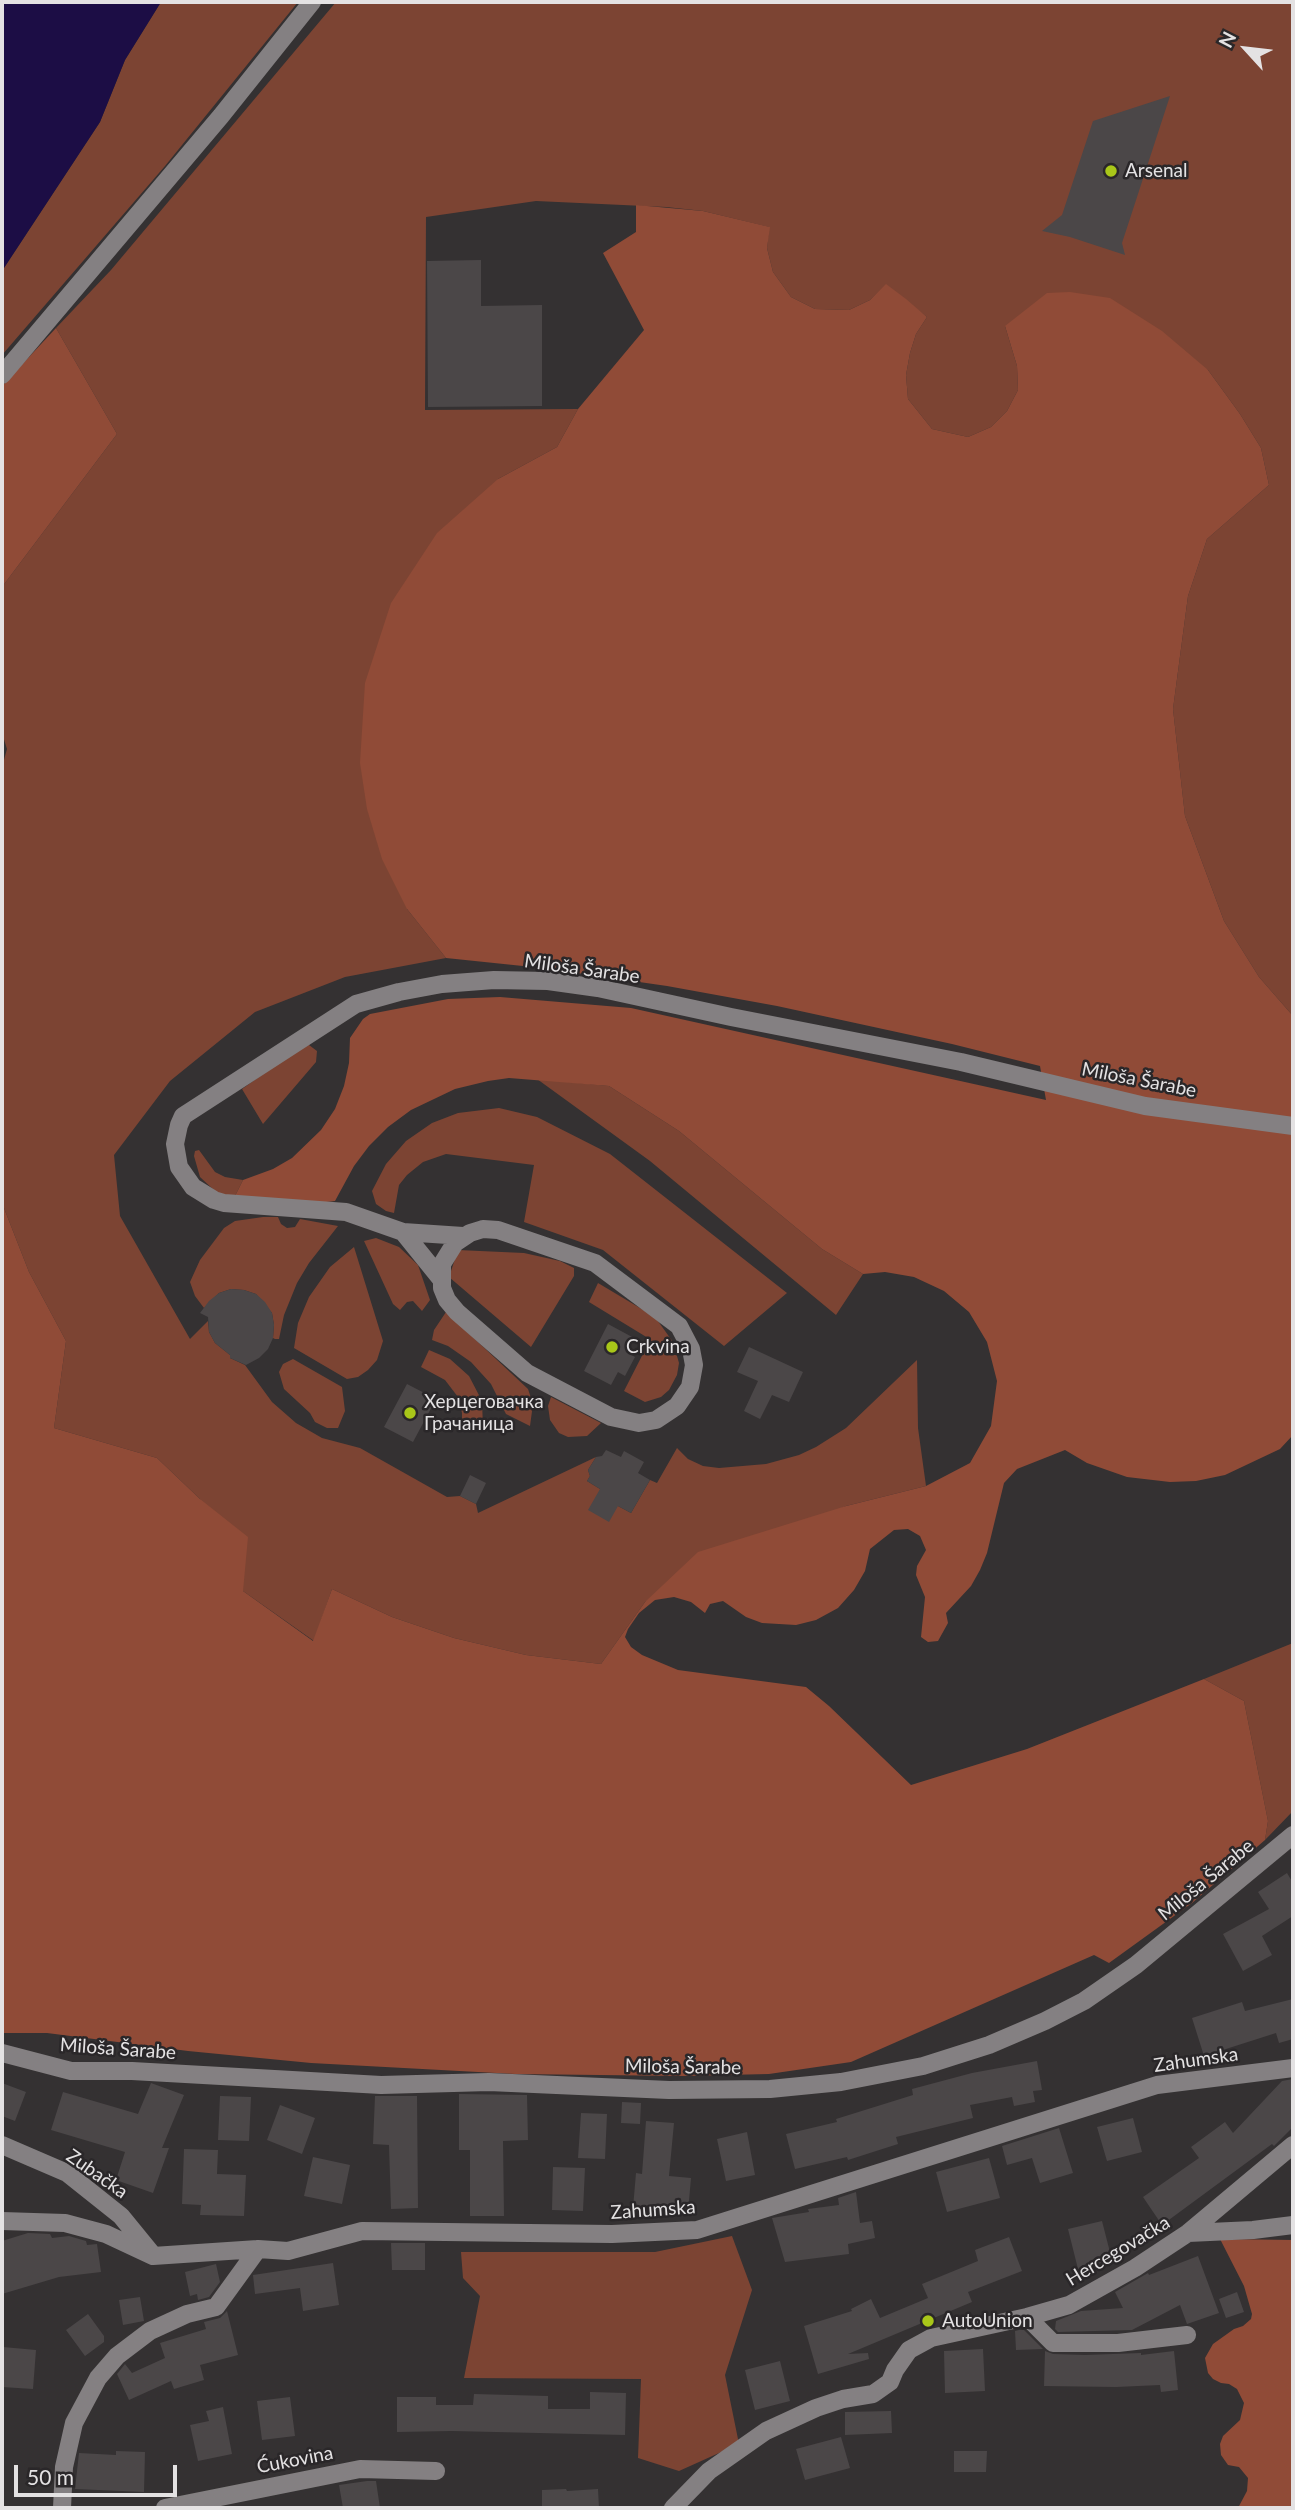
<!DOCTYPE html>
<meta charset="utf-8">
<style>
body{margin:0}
#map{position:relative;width:1295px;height:2510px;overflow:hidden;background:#343132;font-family:Lato,sans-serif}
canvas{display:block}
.frame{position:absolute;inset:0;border:4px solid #e4e2e3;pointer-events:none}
.north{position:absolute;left:1211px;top:14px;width:70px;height:70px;-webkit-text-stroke:5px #2a2729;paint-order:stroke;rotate:297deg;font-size:19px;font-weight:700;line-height:28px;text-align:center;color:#e4e2e3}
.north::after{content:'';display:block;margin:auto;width:24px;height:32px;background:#e4e2e3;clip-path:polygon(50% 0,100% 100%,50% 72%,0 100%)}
.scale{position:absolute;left:14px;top:2465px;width:163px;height:32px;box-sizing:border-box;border:4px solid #e4e2e3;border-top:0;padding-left:9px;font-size:21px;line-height:24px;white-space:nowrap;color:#e4e2e3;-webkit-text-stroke:5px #2a2729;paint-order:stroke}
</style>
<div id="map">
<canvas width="1295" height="2510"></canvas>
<div class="frame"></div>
<div class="north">N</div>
<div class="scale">50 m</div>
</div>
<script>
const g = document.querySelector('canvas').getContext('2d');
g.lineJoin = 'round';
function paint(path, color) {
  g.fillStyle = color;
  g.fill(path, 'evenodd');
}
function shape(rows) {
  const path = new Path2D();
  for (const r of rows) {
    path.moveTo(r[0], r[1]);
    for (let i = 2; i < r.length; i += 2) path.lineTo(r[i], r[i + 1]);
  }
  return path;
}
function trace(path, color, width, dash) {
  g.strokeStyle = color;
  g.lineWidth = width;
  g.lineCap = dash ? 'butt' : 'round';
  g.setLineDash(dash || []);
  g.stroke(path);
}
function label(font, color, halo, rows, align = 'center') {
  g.font = font + ' Lato,sans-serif';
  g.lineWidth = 5;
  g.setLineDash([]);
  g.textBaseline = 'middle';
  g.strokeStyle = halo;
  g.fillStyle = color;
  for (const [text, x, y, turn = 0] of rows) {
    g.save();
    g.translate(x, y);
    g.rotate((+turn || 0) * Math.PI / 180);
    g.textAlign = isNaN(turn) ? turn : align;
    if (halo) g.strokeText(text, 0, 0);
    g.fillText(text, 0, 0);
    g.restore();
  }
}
paint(shape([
 [161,2,298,2,165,166,2,355,2,271,100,122,125,60],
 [336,2,1293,2,1293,1016,1259,977,1224,921,1185,816,1173,709,1188,596,1207,539,1269,485,1261,448,1240,414,1208,370,1005,326,1017,366,1018,390,1007,411,991,427,968,437,932,429,908,399,906,375,910,353,916,334,927,317,886,285,870,300,849,310,815,309,791,297,773,272,767,248,769,227,703,211,666,207,536,201,426,217,425,410,578,409,557,447,498,479,407,909,446,958,345,977,255,1012,170,1081,114,1155,120,1216,190,1339,208,1321,209,1332,215,1343,230,1355,230,1358,245,1365,272,1402,296,1423,322,1438,360,1448,447,1497,460,1496,476,1504,478,1513,596,1457,588,1470,590,1476,587,1481,600,1489,618,1506,631,1513,650,1480,657,1483,677,1448,688,1459,703,1466,719,1468,766,1464,799,1455,816,1447,846,1428,917,1360,918,1428,926,1486,846,1506,645,1602,601,1664,526,1655,454,1638,392,1617,332,1589,314,1641,243,1591,200,1499,157,1458,54,1428,66,1341,29,1272,2,1203,2,767,7,749,2,733,2,587,117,434,56,328,111,270],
 [304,1045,309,1045,317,1051,316,1062,263,1124,242,1089],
 [537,1079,609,1086,679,1131,822,1249,863,1274,836,1315,650,1161],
 [499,1108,537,1117,610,1154,787,1293,724,1346,603,1250,524,1222,534,1165,446,1154,423,1162,407,1175,399,1185,394,1213,386,1211,376,1204,372,1191,386,1164,406,1141,432,1123,458,1113],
 [199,1150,215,1172,225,1177,243,1180,234,1198,217,1193,200,1177,194,1156,195,1151],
 [263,1217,278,1217,281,1224,287,1228,295,1227,300,1219,338,1226,309,1263,297,1283,284,1315,279,1339,275,1339,273,1338,274,1325,272,1313,256,1294,244,1290,231,1289,219,1293,204,1308,195,1296,190,1282,200,1260,224,1228,235,1221],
 [376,1238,399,1247,418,1265,430,1300,422,1311,413,1301,407,1302,400,1310,393,1304,364,1241],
 [354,1247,383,1341,377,1360,368,1370,358,1377,347,1379,294,1348,298,1323,309,1297,330,1267],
 [458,1250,524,1253,560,1261,574,1268,574,1276,531,1347,449,1277],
 [598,1283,655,1317,673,1342,679,1363,677,1375,669,1390,661,1397,645,1402,624,1391,649,1342,648,1338,589,1302],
 [446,1312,528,1389,533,1404,530,1426,506,1414,491,1384,471,1362,448,1346,432,1340,434,1330],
 [429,1350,450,1359,469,1376,482,1401,483,1428,462,1427,462,1413,458,1397,445,1380,421,1367],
 [293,1359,342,1387,345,1411,338,1428,327,1428,315,1422,310,1413,284,1389,279,1372,283,1364],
 [551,1397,601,1423,587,1436,568,1437,559,1433,550,1420,548,1406],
 [1293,1643,1293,1811,1265,1840,1268,1821,1244,1701,1204,1679],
 [732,2236,752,2290,725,2375,739,2444,679,2471,638,2458,641,2379,464,2378,480,2296,463,2278,461,2252,655,2252]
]), '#7c4433');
paint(shape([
 [636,205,703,211,770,227,767,248,773,272,791,297,815,309,849,310,870,300,886,284,906,299,927,317,916,334,910,353,906,375,908,399,932,429,968,437,991,427,1007,411,1018,390,1017,366,1005,326,1047,293,1070,292,1110,298,1162,331,1208,370,1240,414,1261,448,1269,485,1207,539,1188,596,1173,709,1185,816,1224,921,1259,977,1293,1016,1293,1435,1280,1449,1225,1475,1196,1481,1170,1482,1127,1477,1087,1463,1065,1450,1017,1469,1004,1483,987,1553,980,1570,971,1586,946,1613,948,1623,938,1641,928,1642,921,1637,925,1597,916,1575,917,1566,926,1550,920,1536,908,1529,894,1530,870,1549,865,1571,854,1590,838,1608,816,1620,796,1625,762,1623,746,1617,723,1601,710,1604,705,1613,691,1602,674,1597,655,1600,639,1613,628,1629,625,1637,631,1647,642,1655,678,1670,806,1687,829,1706,911,1785,1027,1749,1204,1679,1244,1701,1268,1821,1265,1840,1192,1903,1109,1963,1094,1955,851,2062,769,2074,683,2076,515,2074,311,2063,188,2051,47,2033,2,2033,2,1203,29,1272,66,1341,54,1428,157,1458,200,1499,248,1537,243,1591,313,1641,332,1589,392,1617,454,1638,526,1655,601,1664,645,1602,698,1552,846,1506,926,1486,970,1463,991,1426,997,1381,987,1342,969,1312,944,1291,914,1277,885,1272,863,1274,822,1249,679,1131,609,1086,509,1078,488,1081,455,1089,411,1110,388,1127,369,1146,354,1166,335,1201,318,1203,234,1198,243,1180,273,1169,292,1158,321,1130,335,1109,344,1086,349,1063,350,1038,363,1019,370,1014,448,999,500,997,631,1008,1046,1100,1040,1066,952,1044,777,1006,667,986,542,968,446,958,407,909,382,859,367,809,360,763,365,683,391,603,437,533,498,479,557,447,578,409,644,330,603,253,636,232],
 [56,328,117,434,2,587,2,386],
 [1220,2239,1293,2240,1293,2508,1238,2508,1247,2491,1248,2478,1239,2467,1228,2465,1221,2455,1220,2444,1223,2436,1240,2420,1244,2403,1237,2389,1229,2384,1221,2383,1213,2379,1208,2373,1205,2358,1213,2344,1234,2329,1243,2326,1251,2319,1252,2314,1244,2286]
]), '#904b37');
paint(shape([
 [2,2,161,2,125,60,100,122,2,271]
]), '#1c0d45');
paint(shape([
 [1170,96,1122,243,1125,255,1070,237,1042,231,1062,215,1093,121],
 [481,260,481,306,542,305,542,406,428,407,427,261],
 [231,1289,244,1290,256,1294,265,1302,272,1313,274,1325,273,1338,268,1349,259,1358,246,1365,230,1358,230,1355,215,1343,209,1332,208,1317,200,1313,209,1301,219,1293],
 [608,1324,634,1338,626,1352,635,1357,625,1376,618,1372,611,1385,584,1371],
 [749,1347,803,1372,789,1402,772,1395,760,1419,744,1411,758,1381,737,1372],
 [407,1384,436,1399,413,1442,384,1427],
 [606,1450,621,1457,624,1451,644,1462,638,1473,650,1480,631,1513,618,1506,609,1522,588,1510,600,1489,587,1481,590,1476,588,1470,596,1457,602,1456],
 [470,1475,486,1483,476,1504,460,1496],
 [1287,1873,1293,1883,1293,1916,1262,1936,1272,1955,1243,1971,1223,1934,1269,1909,1258,1892],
 [1293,1999,1293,2039,1279,2043,1276,2033,1204,2056,1192,2018,1242,2002,1245,2011],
 [1037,2061,1042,2090,1033,2091,1035,2102,1014,2106,1012,2097,970,2105,973,2118,896,2137,898,2144,848,2160,847,2157,795,2169,786,2134,837,2122,836,2119,913,2095,912,2089,972,2073],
 [1293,2079,1293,2127,1274,2146,1272,2144,1162,2225,1143,2197,1199,2158,1191,2147,1225,2122,1233,2133,1282,2081],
 [2,2083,26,2092,15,2121,2,2116],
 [151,2083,184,2095,162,2148,169,2148,153,2193,116,2180,125,2152,51,2130,63,2092,138,2114],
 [459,2094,527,2095,528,2140,503,2141,504,2216,470,2216,470,2150,459,2150],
 [220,2096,251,2097,249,2141,218,2140],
 [375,2096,417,2096,418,2208,391,2209,389,2145,373,2144],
 [622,2102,641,2103,640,2124,621,2123],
 [280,2105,315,2118,302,2154,267,2140],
 [581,2113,607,2114,605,2159,578,2158],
 [1133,2118,1142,2152,1107,2161,1097,2127],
 [646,2121,674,2123,669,2176,691,2178,688,2212,633,2208,636,2173,642,2174],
 [1059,2128,1073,2173,1040,2183,1032,2158,1007,2165,1002,2146],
 [747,2132,755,2175,726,2181,717,2139],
 [184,2149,218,2150,217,2174,246,2175,244,2216,200,2215,201,2205,182,2204],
 [313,2157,350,2165,342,2204,304,2196],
 [989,2158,1000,2198,947,2212,936,2172],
 [553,2167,585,2168,583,2211,552,2210],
 [856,2192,860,2223,872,2221,875,2238,848,2244,849,2254,785,2262,772,2218,809,2212,808,2209,839,2205,838,2198],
 [1102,2221,1112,2260,1078,2269,1068,2229],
 [28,2233,50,2234,52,2238,69,2236,86,2241,87,2245,97,2244,101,2272,59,2277,2,2294,2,2241],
 [1009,2237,1022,2271,968,2292,972,2302,848,2354,868,2353,869,2359,818,2374,804,2326,852,2311,851,2309,871,2299,880,2318,928,2298,922,2284,978,2261,975,2250],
 [391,2243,425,2243,425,2270,392,2270],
 [1198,2256,1219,2313,1187,2324,1180,2305,1132,2330,1058,2332,1055,2329,1056,2321,1081,2311,1123,2308,1115,2292,1148,2273,1149,2275],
 [333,2263,339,2305,303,2311,300,2288,255,2294,253,2275],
 [216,2264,220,2282,209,2297,198,2300,197,2294,190,2296,185,2272],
 [1237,2292,1244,2312,1226,2318,1219,2299],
 [140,2297,144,2321,123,2325,119,2300],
 [227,2311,238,2355,200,2365,204,2380,174,2389,171,2381,129,2400,117,2374,125,2364,132,2373,165,2358,160,2343,206,2329,204,2322,220,2318],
 [88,2314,104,2336,104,2342,85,2356,66,2330],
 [1019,2330,1024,2330,1043,2349,1016,2350,1015,2331],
 [3,2347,36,2350,33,2389,2,2387],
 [983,2349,985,2391,945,2393,944,2351],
 [1045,2351,1053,2354,1085,2355,1141,2353,1141,2355,1174,2351,1178,2390,1161,2392,1160,2385,1116,2387,1044,2386],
 [780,2361,790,2401,755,2410,745,2370],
 [590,2392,626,2393,625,2435,452,2431,397,2432,397,2397,436,2397,436,2405,473,2405,474,2394,548,2396,548,2409,590,2409],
 [290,2397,295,2436,262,2440,257,2401],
 [223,2407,232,2454,198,2461,190,2425,209,2421,206,2411],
 [891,2411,892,2433,845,2435,845,2412],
 [841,2437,850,2468,805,2480,796,2449],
 [116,2451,145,2452,144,2492,75,2489,79,2453,116,2455],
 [954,2451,987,2451,986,2472,954,2472],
 [367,2481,376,2481,380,2508,343,2508,339,2485],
 [566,2489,567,2491,598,2489,599,2508,542,2508,542,2490]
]), '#4b4748');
trace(shape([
 [2,375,221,116,312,2],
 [483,1229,498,1230,595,1263,679,1326,691,1349,694,1365,690,1387,677,1406,656,1420,639,1423,611,1417,527,1373,457,1312,447,1300,442,1288,442,1264,455,1243,470,1233,483,1229],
 [403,1232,441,1279],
 [463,1236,403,1232,346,1212,224,1203,214,1200,193,1187,179,1167,175,1144,179,1125,183,1116,356,1004,399,992,442,984,494,980,548,981,598,988,731,1017,961,1062,1145,1106,1293,1126],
 [2,2053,71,2071,132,2071,381,2085,489,2082,669,2090,770,2089,841,2082,923,2066,989,2045,1045,2021,1084,2001,1136,1965,1293,1835],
 [2,2145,67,2173,121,2216,152,2254],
 [2,2221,65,2223,106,2234,153,2256,258,2249,288,2251,362,2231,612,2234,697,2230,1157,2085,1293,2068],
 [1188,2233,1253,2230,1293,2225],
 [1027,2317,1053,2343,1118,2343,1187,2335],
 [62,2508,64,2467,74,2423,98,2378,117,2356,150,2331,187,2314,216,2307,258,2249],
 [165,2508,360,2469,436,2471],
 [673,2508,709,2471,766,2431,816,2408,843,2399,873,2394,890,2382,895,2370,909,2350,931,2338,1027,2317,1069,2305,1135,2268,1188,2233,1293,2145]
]), '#848082', 18);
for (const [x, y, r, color] of [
 [1111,171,7,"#a9c719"],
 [612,1347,7,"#a9c719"],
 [410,1413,7,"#a9c719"],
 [928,2321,7,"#a9c719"]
]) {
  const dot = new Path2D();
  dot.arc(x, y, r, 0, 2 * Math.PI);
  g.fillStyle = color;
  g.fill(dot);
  trace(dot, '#2a2729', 2.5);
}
label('19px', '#e4e2e3', '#2a2729', [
 ["Arsenal",1125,171],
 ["Crkvina",626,1347],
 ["Херцеговачка",424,1402],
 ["Грачаница",424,1424],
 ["AutoUnion",942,2321]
], 'left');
label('19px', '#e4e2e3', '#2a2729', [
 ["Miloša Šarabe",582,969,8],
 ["Miloša Šarabe",1139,1080,11],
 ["Miloša Šarabe",1206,1880,-39],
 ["Miloša Šarabe",118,2049,4],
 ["Zahumska",1196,2060,-8],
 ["Miloša Šarabe",683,2067,1],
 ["Zubačka",97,2174,35],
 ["Zahumska",653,2210,-4],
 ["Hercegovačka",1118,2251,-31],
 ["Ćukovina",295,2460,-11]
]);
</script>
